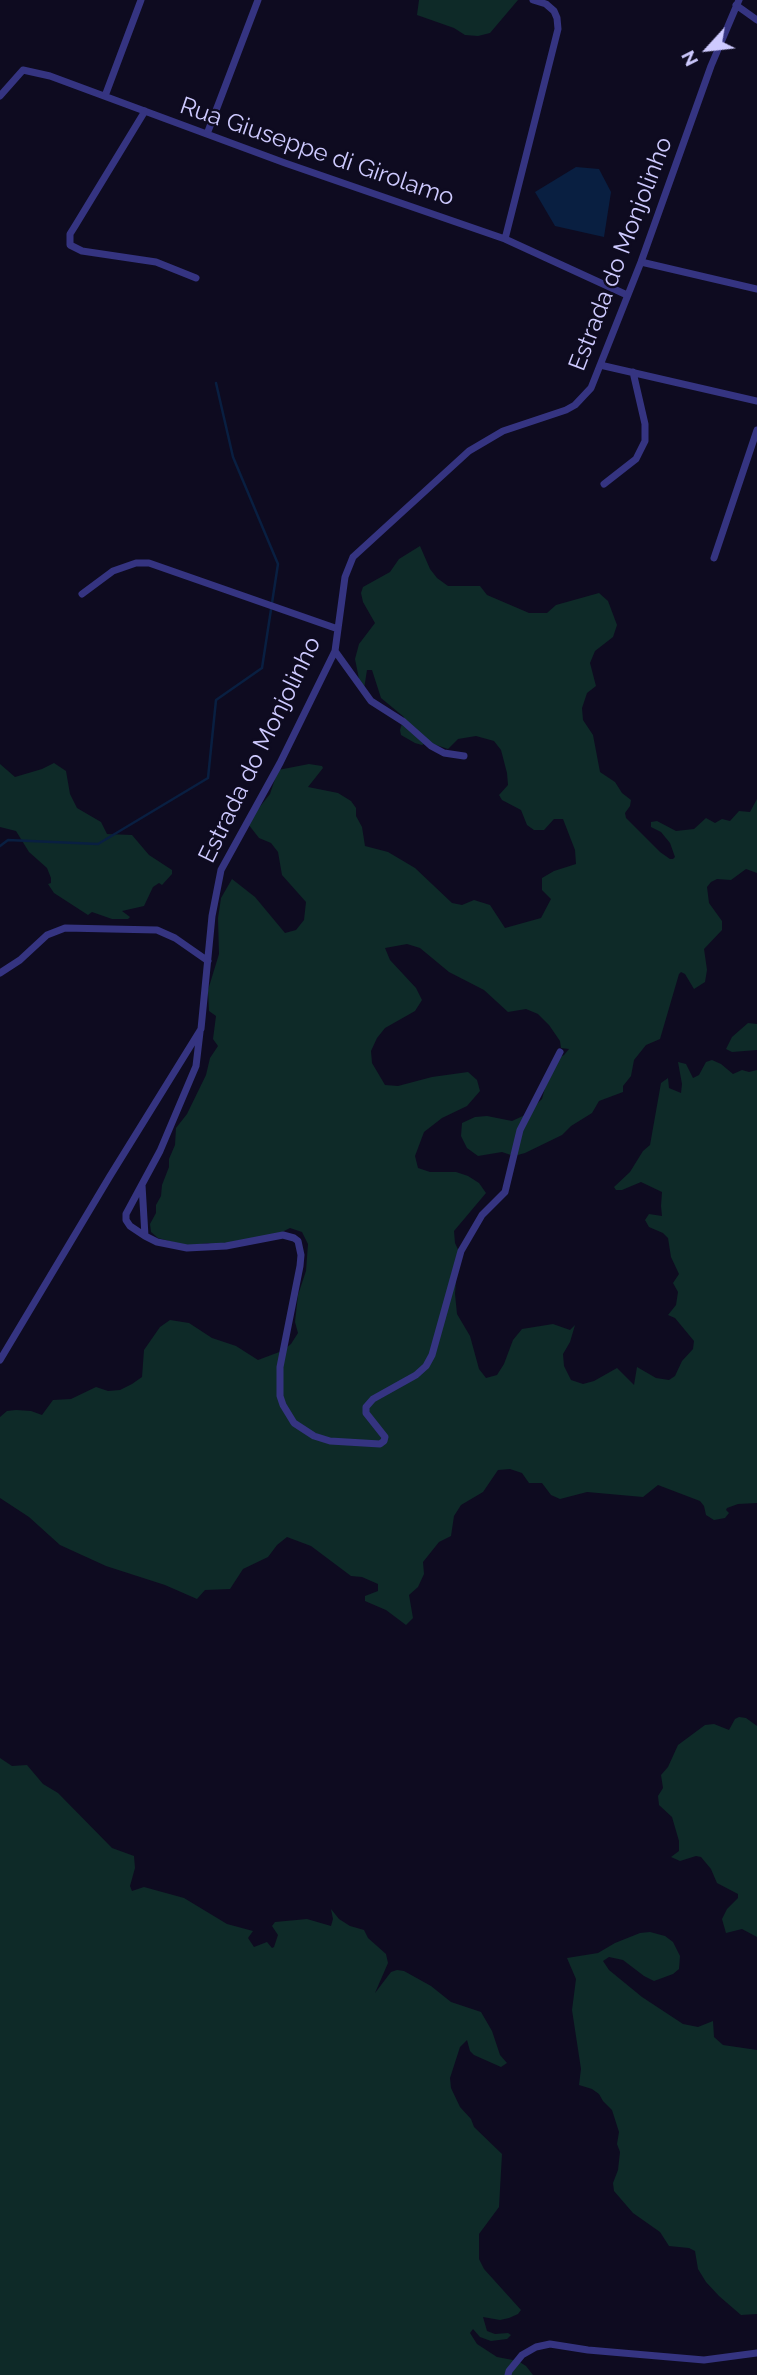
<!DOCTYPE html>
<style>
body{margin:0}
#map{position:relative;width:757px;height:2375px;overflow:hidden;background:#0e0b20;font-family:Raleway,sans-serif}
canvas{display:block}
.north{position:absolute;left:673px;top:14px;width:70px;height:70px;-webkit-text-stroke:5px #0e0b20;paint-order:stroke;rotate:243deg;font-size:19px;font-weight:700;line-height:28px;text-align:center;color:#cecaff}
.north::after{content:'';display:block;margin:auto;width:24px;height:32px;background:#cecaff;clip-path:polygon(50% 0,100% 100%,50% 72%,0 100%)}
</style>
<div id="map">
<canvas width="757" height="2375"></canvas>
<div class="north">N</div>
</div>
<script>
const g = document.querySelector('canvas').getContext('2d');
g.lineJoin = 'round';
function paint(path, color) {
  g.fillStyle = color;
  g.fill(path, 'evenodd');
}
function shape(rows) {
  const path = new Path2D();
  for (const r of rows) {
    path.moveTo(r[0], r[1]);
    for (let i = 2; i < r.length; i += 2) path.lineTo(r[i], r[i + 1]);
  }
  return path;
}
function trace(path, color, width, dash) {
  g.strokeStyle = color;
  g.lineWidth = width;
  g.lineCap = dash ? 'butt' : 'round';
  g.setLineDash(dash || []);
  g.stroke(path);
}
function label(font, color, halo, rows, align = 'center') {
  g.font = font + ' Raleway,sans-serif';
  g.lineWidth = 5;
  g.setLineDash([]);
  g.textBaseline = 'middle';
  g.strokeStyle = halo;
  g.fillStyle = color;
  for (const [text, x, y, turn = 0] of rows) {
    g.save();
    g.translate(x, y);
    g.rotate((+turn || 0) * Math.PI / 180);
    g.textAlign = isNaN(turn) ? turn : align;
    if (halo) g.strokeText(text, 0, 0);
    g.fillText(text, 0, 0);
    g.restore();
  }
}
paint(shape([
 [419,0,518,0,490,33,478,36,465,35,454,28,417,15],
 [420,546,430,569,437,578,448,586,480,586,487,595,529,613,547,613,556,605,599,593,608,601,617,625,613,637,595,651,590,663,596,686,587,693,582,708,583,720,593,735,600,772,615,782,622,793,631,800,630,806,625,813,626,818,660,852,670,859,673,859,675,857,670,843,661,832,651,827,651,822,657,821,676,831,694,829,706,818,715,823,722,819,730,821,739,811,750,812,757,799,757,873,746,869,731,880,717,879,711,882,707,887,709,903,722,921,722,930,704,949,707,970,705,982,694,989,685,974,681,972,679,974,660,1039,646,1045,634,1060,631,1076,623,1086,623,1092,599,1101,592,1113,571,1126,562,1135,525,1153,514,1156,502,1152,478,1156,467,1148,461,1136,462,1123,475,1117,487,1116,512,1121,525,1115,542,1099,552,1061,564,1055,569,1049,561,1048,560,1041,549,1025,538,1014,526,1009,508,1012,484,990,449,972,420,948,407,944,385,948,390,960,416,988,422,1000,415,1011,385,1028,377,1038,371,1051,372,1063,385,1085,398,1086,432,1077,468,1072,477,1080,480,1091,467,1106,442,1118,424,1132,415,1156,418,1168,430,1172,456,1172,468,1176,479,1183,486,1193,454,1231,455,1243,461,1256,457,1268,455,1294,457,1314,470,1336,479,1369,486,1378,497,1375,504,1364,513,1340,522,1329,553,1324,570,1330,575,1325,570,1342,563,1354,564,1366,571,1380,583,1384,594,1381,617,1368,634,1385,637,1367,656,1378,669,1380,675,1376,682,1361,693,1349,694,1341,675,1318,668,1315,676,1305,678,1292,673,1283,679,1274,671,1257,668,1238,663,1233,649,1227,645,1220,649,1214,662,1216,661,1206,662,1192,641,1182,622,1190,616,1190,614,1187,630,1172,643,1151,650,1145,661,1083,668,1078,669,1088,681,1093,682,1084,678,1062,686,1064,693,1078,699,1075,706,1062,712,1060,721,1064,733,1074,742,1070,749,1072,757,1070,757,1503,738,1504,727,1508,726,1510,729,1513,725,1518,714,1520,706,1515,704,1506,700,1501,658,1485,643,1497,587,1492,560,1499,551,1495,542,1483,529,1483,522,1473,510,1469,498,1470,483,1492,461,1505,454,1516,451,1536,439,1542,423,1562,424,1574,418,1587,409,1595,413,1618,406,1625,386,1610,365,1601,365,1596,378,1591,378,1584,362,1577,351,1576,311,1546,287,1537,277,1545,268,1557,243,1569,230,1589,205,1590,197,1599,165,1585,106,1566,60,1545,29,1517,0,1498,0,1417,7,1411,16,1410,31,1411,42,1415,53,1400,71,1399,96,1387,108,1391,120,1390,132,1384,142,1377,144,1350,160,1327,170,1320,189,1323,212,1338,236,1346,258,1360,282,1351,291,1344,298,1333,295,1322,298,1295,306,1271,308,1244,302,1232,290,1228,278,1234,220,1247,208,1243,187,1246,158,1238,151,1232,150,1224,156,1213,156,1205,161,1196,162,1185,169,1167,169,1159,175,1145,176,1128,187,1114,206,1075,210,1058,218,1046,213,1039,216,1016,209,1011,208,990,219,954,218,918,221,898,232,879,255,897,285,933,296,930,304,920,306,902,282,875,278,852,271,843,259,838,245,820,258,809,270,794,278,770,309,764,322,766,323,768,308,787,338,793,351,801,356,808,356,816,362,827,365,846,388,852,415,868,452,903,462,905,474,900,490,905,505,928,541,918,551,899,542,890,542,878,554,871,576,864,575,850,563,819,554,819,544,830,534,830,527,825,521,810,502,800,499,795,508,785,507,773,501,750,494,741,476,736,458,739,448,749,427,742,422,745,415,743,401,735,400,730,404,717,381,698,372,670,367,670,364,689,360,684,355,659,359,644,375,623,363,602,361,593,363,587,390,572,399,559],
 [54,763,66,771,70,794,77,808,101,822,107,834,132,835,149,855,172,870,172,874,162,885,159,883,153,887,144,906,122,911,130,917,128,919,112,919,92,912,88,915,54,893,48,884,51,883,51,878,47,868,29,852,16,831,0,827,0,764,15,777,42,769],
 [748,1023,757,1024,757,1050,732,1052,726,1049,732,1037],
 [739,1717,746,1718,757,1726,757,1937,742,1929,726,1933,722,1919,727,1909,738,1898,738,1894,717,1883,711,1869,701,1857,696,1856,680,1861,671,1857,679,1851,679,1841,672,1817,659,1805,658,1796,663,1788,661,1775,668,1767,678,1745,705,1725,714,1724,729,1730,735,1719],
 [0,1758,12,1766,27,1765,43,1784,58,1793,112,1848,134,1856,135,1868,130,1886,132,1891,144,1887,184,1898,227,1924,253,1931,248,1938,254,1947,267,1942,272,1948,274,1947,278,1935,272,1926,275,1922,307,1919,331,1926,333,1919,331,1909,339,1919,350,1926,364,1930,368,1938,386,1954,388,1963,375,1993,391,1972,397,1970,404,1971,431,1986,451,2002,481,2012,492,2031,500,2055,507,2063,501,2067,474,2055,470,2051,467,2040,460,2047,450,2078,451,2088,460,2107,471,2119,474,2127,502,2154,499,2207,479,2234,479,2259,484,2269,521,2310,518,2314,509,2318,500,2320,483,2317,487,2331,495,2334,508,2333,511,2335,507,2339,491,2341,480,2337,473,2329,470,2333,477,2344,497,2357,518,2361,526,2366,533,2375,0,2375],
 [650,1932,665,1936,673,1942,680,1956,679,1969,673,1974,654,1981,644,1976,623,1960,609,1957,603,1961,609,1970,642,1997,683,2024,698,2027,713,2021,714,2037,723,2045,757,2050,757,2314,741,2315,719,2296,706,2282,698,2269,695,2251,689,2248,669,2246,660,2232,633,2213,614,2191,613,2183,618,2170,620,2152,617,2144,619,2132,612,2110,603,2101,599,2094,592,2089,579,2085,581,2069,572,2010,576,1979,567,1958,598,1953,615,1943,640,1933]
]), '#0e2a28');
paint(shape([
 [576,167,599,169,611,192,604,237,555,226,535,192]
]), '#091f41');
trace(shape([
 [0,846,8,840,98,844,208,778,216,700,262,668,278,564,233,457,216,383]
]), '#091f41', 2.5);
trace(shape([
 [736,5,757,20],
 [0,96,23,70,50,76,285,163,505,239,627,295],
 [105,96,141,0],
 [145,111,75,226,70,234,70,245,82,251,156,262,196,278],
 [207,134,258,0],
 [505,239,558,29,557,18,554,11,546,4,533,0],
 [641,262,757,289],
 [600,365,757,401],
 [604,484,636,459,645,441,645,424,633,372],
 [714,558,757,430],
 [82,594,113,571,136,563,149,563,338,629],
 [335,651,371,701,404,722,431,746,444,753,464,756],
 [0,973,20,960,47,935,65,928,157,930,175,938,208,961],
 [142,1185,145,1236,157,1242,187,1248,226,1246,283,1235,294,1238,298,1241,301,1255,300,1266,280,1367,280,1396,283,1405,294,1423,314,1436,330,1441,380,1444,384,1441,385,1437,366,1413,366,1407,373,1399,416,1375,426,1366,432,1355,461,1251,482,1215,505,1192,520,1130,560,1052],
 [145,1236,130,1226,126,1220,126,1214,160,1151,196,1066,200,1032],
 [0,1360,110,1176,201,1029,212,916,221,870,280,763,335,651,345,577,353,557,469,451,503,431,566,410,575,405,591,388,641,262,711,66,739,0],
 [508,2375,509,2371,522,2355,536,2347,550,2344,588,2350,704,2360,757,2353]
]), '#353481', 7);
label('24px', '#cecaff', '#0e0b20', [
 ["Rua Giuseppe di Girolamo",317,152,19],
 ["Estrada do Monjolinho",621,254,-69],
 ["Estrada do Monjolinho",260,750,-64]
]);
</script>
